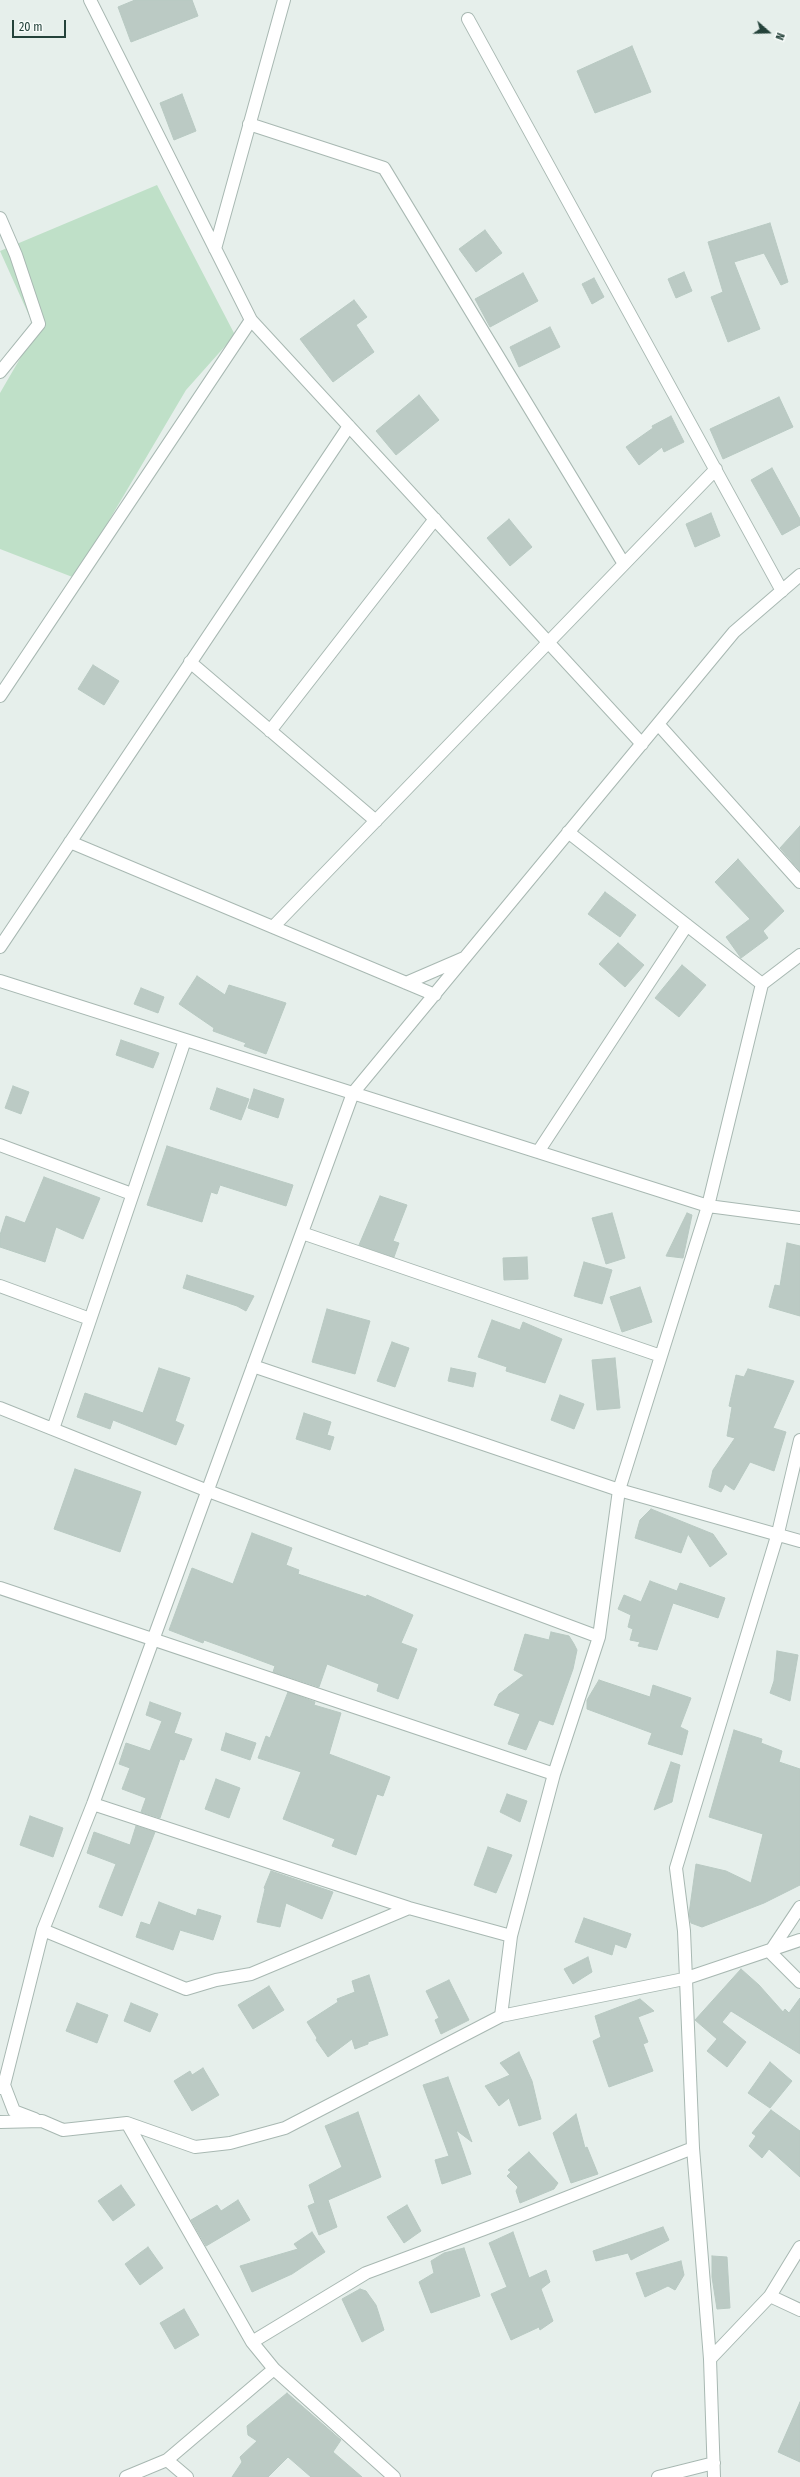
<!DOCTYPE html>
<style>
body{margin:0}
#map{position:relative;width:800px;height:2477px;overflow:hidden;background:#e6efeb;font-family:"Fira Sans Condensed",sans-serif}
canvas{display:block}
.north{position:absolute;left:748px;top:12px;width:40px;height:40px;-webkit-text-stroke:3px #f7fbf9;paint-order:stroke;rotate:110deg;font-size:11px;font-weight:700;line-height:16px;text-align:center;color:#24423a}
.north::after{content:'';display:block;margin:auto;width:14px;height:18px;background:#24423a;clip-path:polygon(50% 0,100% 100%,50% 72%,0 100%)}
.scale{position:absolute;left:12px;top:20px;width:54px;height:18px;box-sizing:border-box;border:2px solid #24423a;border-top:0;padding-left:5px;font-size:12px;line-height:14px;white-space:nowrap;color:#24423a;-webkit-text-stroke:3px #f7fbf9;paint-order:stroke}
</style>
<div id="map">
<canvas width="800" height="2477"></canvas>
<div class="north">N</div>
<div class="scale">20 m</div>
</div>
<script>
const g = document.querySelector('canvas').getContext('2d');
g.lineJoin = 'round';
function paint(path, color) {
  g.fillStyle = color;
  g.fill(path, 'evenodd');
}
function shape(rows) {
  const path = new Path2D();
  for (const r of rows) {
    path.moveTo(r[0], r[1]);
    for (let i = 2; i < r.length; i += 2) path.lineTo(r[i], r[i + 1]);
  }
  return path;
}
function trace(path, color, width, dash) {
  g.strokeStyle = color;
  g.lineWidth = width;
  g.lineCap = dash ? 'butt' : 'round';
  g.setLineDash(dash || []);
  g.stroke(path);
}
paint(shape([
 [157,185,235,335,186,390,75,578,0,549,0,393,36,331,0,251]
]), '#bfe0c8');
const building = shape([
 [135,0,192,0,198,16,131,42,118,7,135,0],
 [632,46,651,92,595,113,577,71,632,46],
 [182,94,196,131,174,140,160,103,182,94],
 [770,223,788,282,781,285,764,253,734,262,760,329,728,342,711,297,723,292,708,242,770,223],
 [485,230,502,253,476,272,459,249,485,230],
 [684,272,692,291,676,298,668,279,684,272],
 [523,273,538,301,490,327,475,299,523,273],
 [594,278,604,297,592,304,582,284,594,278],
 [354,300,367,317,356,325,374,352,333,382,300,339,354,300],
 [550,327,560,347,519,367,510,347,550,327],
 [419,395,439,420,396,455,376,431,419,395],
 [779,397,793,427,723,459,710,429,779,397],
 [671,416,684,442,664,452,662,447,639,465,626,447,653,428,652,426,671,416],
 [772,468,800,519,800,525,782,535,751,480,772,468],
 [711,513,720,536,695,547,686,524,711,513],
 [509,519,532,547,510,566,487,538,509,519],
 [93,665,119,681,104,705,78,689,93,665],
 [800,826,800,871,780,848,800,826],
 [738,859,784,911,763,931,768,938,741,958,726,937,750,919,715,882,738,859],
 [605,892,636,915,620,937,588,914,605,892],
 [618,943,644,965,625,987,599,964,618,943],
 [682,965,706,985,679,1017,655,998,682,965],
 [197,976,225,995,229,985,286,1003,266,1054,244,1046,246,1043,213,1031,214,1028,179,1004,197,976],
 [141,988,164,997,158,1013,134,1004,141,988],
 [121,1040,159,1053,153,1068,116,1055,121,1040],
 [13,1086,29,1092,21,1114,5,1108,13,1086],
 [217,1088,249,1099,241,1120,210,1109,217,1088],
 [254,1089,284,1099,278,1118,248,1108,254,1089],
 [167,1146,293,1185,286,1206,220,1185,217,1194,211,1192,202,1222,147,1205,167,1146],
 [44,1177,100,1198,83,1239,56,1227,45,1262,0,1247,0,1235,6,1216,25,1223,44,1177],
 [380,1196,407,1205,393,1241,399,1243,394,1257,359,1245,380,1196],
 [612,1213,625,1258,606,1264,592,1218,612,1213],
 [687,1213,692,1215,683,1258,666,1256,687,1213],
 [787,1243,800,1246,800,1316,769,1307,775,1285,780,1286,787,1243],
 [527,1257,528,1279,504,1280,503,1258,527,1257],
 [584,1262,612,1270,602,1304,574,1296,584,1262],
 [187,1275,254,1296,246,1311,237,1306,183,1288,187,1275],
 [640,1287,652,1322,622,1332,610,1297,640,1287],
 [327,1309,370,1321,355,1374,312,1362,327,1309],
 [492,1320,520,1330,523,1322,562,1339,545,1383,506,1371,507,1367,478,1357,492,1320],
 [392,1342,409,1348,395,1387,377,1381,392,1342],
 [615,1358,620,1408,597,1410,592,1360,615,1358],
 [159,1368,190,1378,175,1421,184,1425,176,1445,113,1420,110,1429,77,1417,85,1393,143,1413,159,1368],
 [451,1368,476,1373,473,1387,448,1381,451,1368],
 [748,1369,794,1381,773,1428,786,1432,774,1471,750,1462,734,1490,725,1484,721,1492,709,1487,713,1470,735,1438,727,1436,732,1407,729,1406,736,1375,744,1377,748,1369],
 [560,1395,584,1404,574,1429,551,1420,560,1395],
 [304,1413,331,1422,327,1435,334,1437,330,1450,296,1439,304,1413],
 [75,1469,141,1492,120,1552,54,1529,75,1469],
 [651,1509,713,1534,727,1554,710,1567,688,1534,681,1553,635,1538,640,1520,651,1509],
 [252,1533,292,1548,286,1565,299,1570,298,1574,366,1597,367,1595,413,1615,401,1643,417,1649,398,1699,377,1691,379,1684,327,1664,319,1687,273,1672,275,1666,240,1653,204,1640,203,1643,169,1630,192,1568,233,1584,252,1533],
 [650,1581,677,1591,680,1583,725,1598,718,1618,673,1603,657,1650,638,1646,640,1642,630,1640,633,1629,628,1627,631,1615,618,1609,624,1595,641,1602,650,1581],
 [551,1632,569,1636,574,1644,577,1650,573,1669,553,1725,539,1720,526,1750,508,1744,520,1714,494,1705,499,1694,524,1675,514,1670,525,1634,549,1640,551,1632],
 [777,1651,798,1655,790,1701,770,1693,774,1681,777,1651],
 [599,1680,650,1697,653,1685,691,1698,680,1727,688,1731,682,1755,648,1744,652,1733,587,1709,587,1700,599,1680],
 [288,1692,315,1702,314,1705,341,1713,329,1754,390,1777,383,1796,377,1794,356,1855,332,1846,335,1839,283,1819,301,1772,258,1758,266,1736,270,1738,288,1692],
 [150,1702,181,1713,174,1733,192,1739,184,1760,180,1759,160,1818,141,1812,146,1798,122,1789,130,1768,119,1764,126,1743,150,1751,162,1721,146,1715,150,1702],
 [734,1730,762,1739,761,1743,782,1751,779,1762,800,1769,800,1885,764,1903,702,1927,691,1923,689,1914,696,1864,726,1871,751,1883,763,1834,709,1817,734,1730],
 [226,1733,256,1743,250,1760,221,1750,226,1733],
 [671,1762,680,1765,672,1802,654,1810,671,1762],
 [216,1779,240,1788,229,1818,205,1809,216,1779],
 [507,1794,527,1801,520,1822,500,1812,507,1794],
 [30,1816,63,1828,53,1857,20,1845,30,1816],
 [136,1826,155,1832,122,1916,99,1907,116,1864,87,1853,94,1832,130,1845,136,1826],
 [488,1847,512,1855,496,1893,474,1885,488,1847],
 [271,1871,333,1892,322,1919,286,1903,280,1927,257,1922,265,1889,264,1888,271,1871],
 [159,1902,196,1916,198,1909,221,1916,213,1940,180,1930,173,1950,136,1937,141,1922,150,1925,159,1902],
 [584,1918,631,1934,626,1948,615,1944,612,1955,575,1942,584,1918],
 [588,1957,592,1972,573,1984,564,1969,588,1957],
 [741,1969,759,1985,783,2012,785,2009,789,2013,800,1998,800,2054,731,2011,722,2022,746,2042,727,2067,707,2051,717,2039,695,2020,741,1969],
 [369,1975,388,2035,368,2042,368,2044,355,2049,352,2039,328,2057,316,2040,317,2038,307,2022,338,2002,337,1999,355,1992,352,1981,369,1975],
 [449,1980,469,2020,441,2034,435,2020,439,2018,426,1991,449,1980],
 [269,1986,284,2010,253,2029,238,2005,269,1986],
 [640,1999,654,2011,638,2017,648,2042,643,2044,653,2071,609,2087,593,2041,601,2037,595,2016,640,1999],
 [77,2003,108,2015,97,2043,66,2031,77,2003],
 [131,2003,158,2014,150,2032,124,2021,131,2003],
 [519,2052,532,2081,541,2119,519,2126,509,2098,499,2106,485,2086,510,2075,500,2063,519,2052],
 [770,2062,792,2081,770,2108,748,2093,770,2062],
 [203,2068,219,2095,192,2111,174,2081,190,2071,192,2075,203,2068],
 [448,2077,472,2142,456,2130,471,2174,442,2184,435,2160,449,2156,423,2085,448,2077],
 [771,2110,800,2131,800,2177,769,2149,762,2158,749,2146,756,2136,752,2133,771,2110],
 [358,2112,381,2177,328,2200,337,2227,319,2235,308,2206,315,2203,309,2185,342,2167,325,2126,358,2112],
 [576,2114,585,2148,587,2147,598,2174,571,2183,553,2133,576,2114],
 [529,2152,558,2183,554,2189,520,2203,516,2191,518,2187,507,2176,511,2172,508,2170,529,2152],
 [121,2185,135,2205,113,2221,98,2201,121,2185],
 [238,2200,250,2220,206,2246,191,2220,217,2205,221,2211,238,2200],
 [407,2205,421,2231,404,2243,387,2217,407,2205],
 [663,2227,669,2240,631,2260,628,2253,596,2261,593,2251,663,2227],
 [312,2232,325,2252,292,2274,252,2292,240,2266,298,2249,294,2244,312,2232],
 [513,2232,529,2278,546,2270,550,2282,541,2289,553,2321,540,2330,539,2327,511,2340,491,2294,507,2287,489,2243,513,2232],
 [148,2247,163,2268,140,2285,125,2264,148,2247],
 [464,2248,480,2296,431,2313,419,2282,434,2273,431,2261,444,2253,464,2248],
 [712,2256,727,2257,730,2308,717,2309,712,2277,712,2256],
 [681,2261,684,2275,675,2290,668,2286,645,2297,636,2273,681,2261],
 [360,2289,366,2291,376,2305,384,2330,362,2342,342,2299,360,2289],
 [184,2309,199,2335,175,2349,160,2323,184,2309],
 [287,2393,341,2440,333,2452,362,2477,311,2477,288,2457,268,2477,232,2477,242,2462,240,2457,257,2441,248,2435,247,2426,287,2393],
 [800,2402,800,2462,778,2452,800,2402]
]);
paint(building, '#bbcac4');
trace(building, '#b8c9c2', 1);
const minor = shape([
 [90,0,251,320,642,744],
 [468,19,782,591],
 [249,124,384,168,624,564],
 [0,218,16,255,39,324,0,372],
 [215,249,284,0],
 [190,662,376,821],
 [0,696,251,320],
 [658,724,800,882],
 [270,731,435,519],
 [568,832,762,984],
 [70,842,435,995],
 [273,927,716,469],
 [0,947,349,426],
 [0,981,708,1206,800,1218],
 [406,983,464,958],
 [0,1145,132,1194],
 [538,1152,687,925],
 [302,1233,661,1356],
 [0,1286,90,1319],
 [253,1366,619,1490,800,1541],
 [0,1408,208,1491,599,1637],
 [53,1429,185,1040],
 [0,1588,554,1774],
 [93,1804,409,1908,511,1936],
 [800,1907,770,1952,800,1982],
 [43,1930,186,1989,216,1980,251,1974,409,1908],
 [501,2016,511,1936,554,1774,599,1637,619,1490,708,1206,762,984,800,955],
 [4,2085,14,2111,35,2119],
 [0,2088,4,2085,43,1930,93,1804,353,1093,734,632,800,575],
 [0,2122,42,2121,63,2130,127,2123,195,2147,230,2143,285,2128,501,2016,684,1979,800,1940],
 [127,2123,252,2342,274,2369,394,2477],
 [770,2296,800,2310],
 [252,2342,366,2273,522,2215,693,2148],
 [710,2359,770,2296,800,2247],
 [167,2460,187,2477],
 [126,2477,167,2460,274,2369],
 [658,2477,714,2463],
 [714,2477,710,2359,693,2148,684,1931,676,1868,778,1533,800,1440]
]);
trace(minor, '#a8b8b2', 14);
trace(minor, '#fff', 12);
</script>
